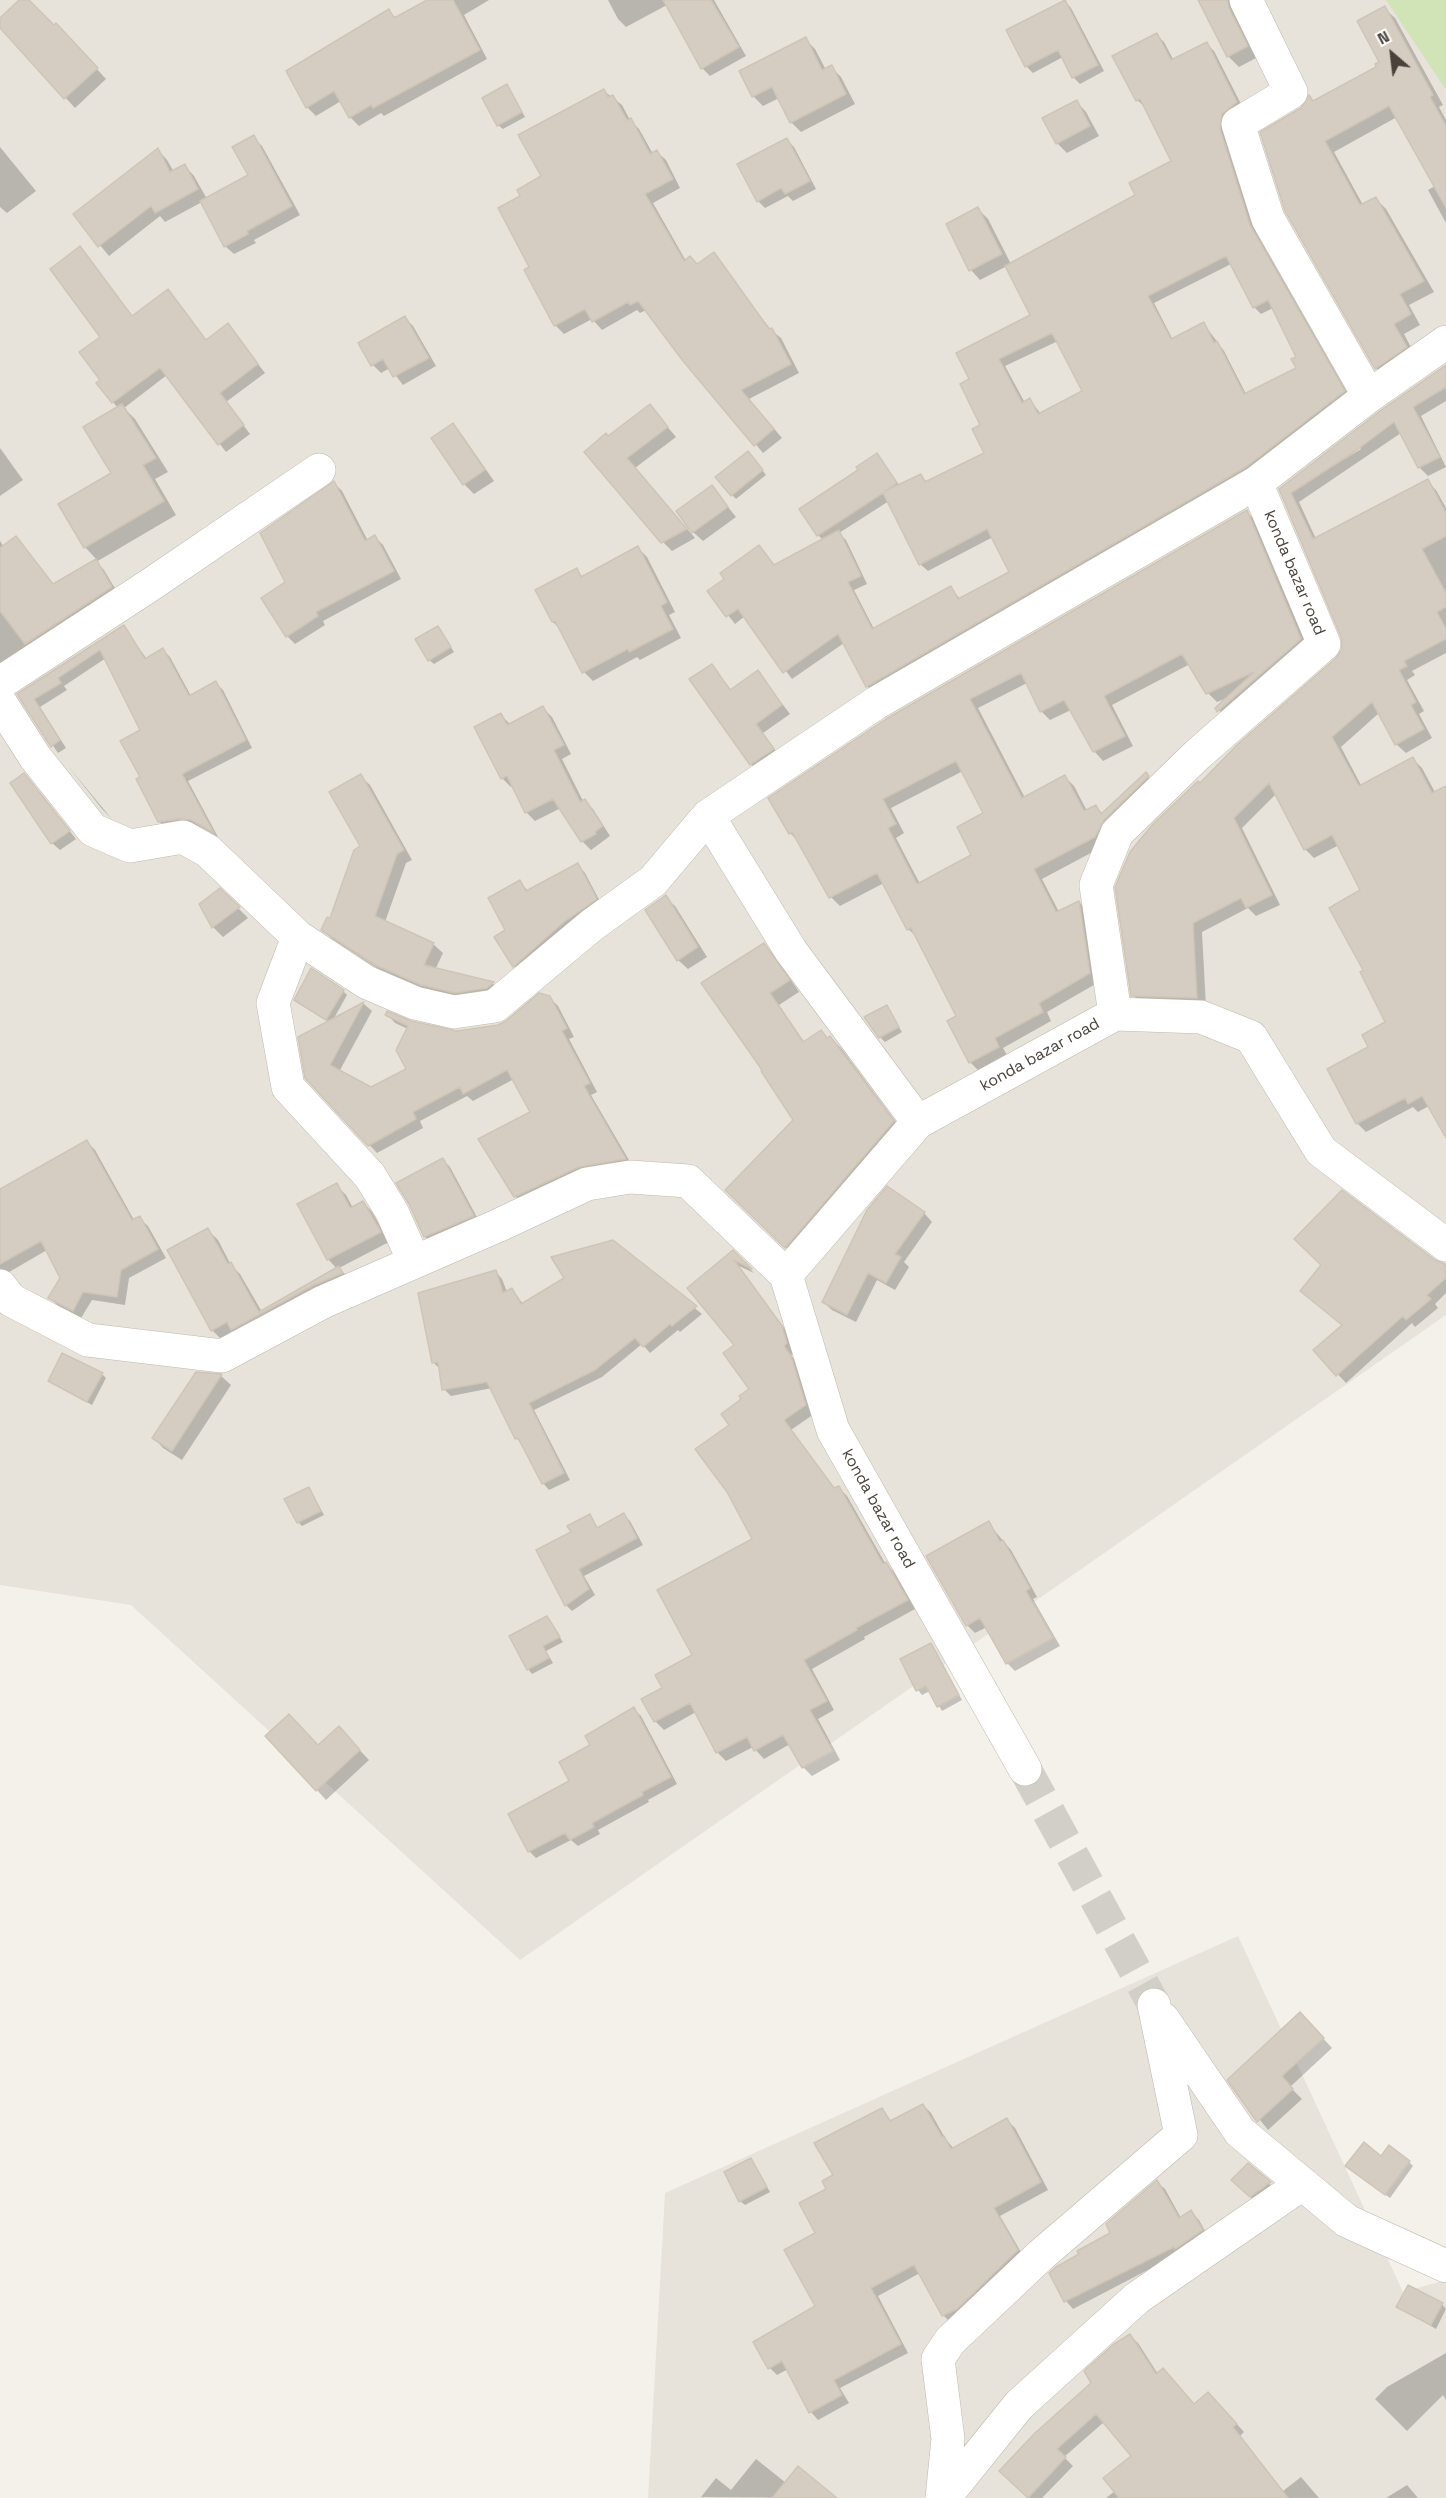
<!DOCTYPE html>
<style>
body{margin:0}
#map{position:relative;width:1446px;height:2498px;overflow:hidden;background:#f4f1eb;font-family:"Space Grotesk",sans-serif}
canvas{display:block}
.north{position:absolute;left:1362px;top:24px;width:60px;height:60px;-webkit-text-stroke:4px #fff;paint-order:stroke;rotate:332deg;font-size:16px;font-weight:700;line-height:24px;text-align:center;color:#48423a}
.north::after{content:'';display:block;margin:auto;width:21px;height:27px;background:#48423a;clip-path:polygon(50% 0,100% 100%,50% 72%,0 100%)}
</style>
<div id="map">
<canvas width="1446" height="2498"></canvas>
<div class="north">N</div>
</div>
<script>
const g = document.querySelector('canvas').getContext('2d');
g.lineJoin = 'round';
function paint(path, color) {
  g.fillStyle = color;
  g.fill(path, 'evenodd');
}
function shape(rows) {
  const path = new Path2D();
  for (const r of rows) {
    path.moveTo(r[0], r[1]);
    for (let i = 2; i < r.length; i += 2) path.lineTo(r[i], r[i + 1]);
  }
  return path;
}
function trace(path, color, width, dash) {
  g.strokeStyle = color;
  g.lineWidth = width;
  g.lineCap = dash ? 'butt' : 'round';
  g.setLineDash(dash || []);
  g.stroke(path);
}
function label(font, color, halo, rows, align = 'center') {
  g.font = font + ' "Space Grotesk",sans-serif';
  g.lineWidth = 4.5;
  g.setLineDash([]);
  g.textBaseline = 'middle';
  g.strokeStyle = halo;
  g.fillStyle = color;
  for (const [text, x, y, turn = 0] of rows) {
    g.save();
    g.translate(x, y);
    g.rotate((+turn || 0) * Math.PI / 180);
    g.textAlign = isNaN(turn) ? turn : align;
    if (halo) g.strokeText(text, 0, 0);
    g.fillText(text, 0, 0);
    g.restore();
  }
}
paint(shape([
 [0,0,1446,0,1446,1315,520,1960,131,1605,0,1585],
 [1238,1936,1403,2292,1446,2280,1446,2498,648,2498,665,2193]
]), '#e7e3da');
paint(shape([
 [1386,0,1446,0,1446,90]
]), '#d1e4b8');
paint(shape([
 [21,0,27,0,54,27,66,35,106,79,75,108,0,26,0,20],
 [430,0,489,0,464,15,487,59,384,116,381,113,359,126,350,117,341,101,316,116,307,107,389,11,396,18],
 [608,0,714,0,746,56,710,76,702,68,667,5,626,27,618,19],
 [1200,0,1240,0,1258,57,1239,67,1228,56],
 [1065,1,1071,8,1104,71,1080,84,1073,77,1063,57,1033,73,1026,66],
 [1384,8,1395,18,1443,105,1439,107,1446,120,1446,223,1428,190,1435,186,1397,117,1334,152,1363,205,1375,198,1386,209,1434,292,1409,305,1420,325,1404,334,1416,357,1387,378,1376,368,1314,102,1378,67,1381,63],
 [1157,35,1164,42,1174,61,1207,44,1214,51,1244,110,1227,138,1257,234,1351,399,1253,474,875,694,867,686,844,643,792,679,745,616,735,624,709,591,726,579,759,547,775,566,823,540,818,535,860,470,877,455,900,486,920,475,928,483,986,453,982,426,971,380,1032,316,1007,266,980,280,971,270,978,209,988,219,1011,264,1137,196,1173,162,1145,107,1137,100],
 [1231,264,1254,307,1261,314,1273,308,1298,357,1298,368,1246,394,1224,351,1204,324,1173,340,1154,303],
 [1058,341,1084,392,1041,414,1030,400,1025,403,1005,366],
 [889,501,920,564,928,571,993,537,1011,573,961,600,951,588,874,629,854,590,867,584,846,540,839,533],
 [805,39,815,49,826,70,831,67,841,77,855,104,801,132,791,122,779,98,763,106,753,96],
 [507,85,525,117,503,129,498,125],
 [604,91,622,105,630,120,639,129,653,154,657,152,666,160,680,188,653,203,686,261,698,265,713,254,771,330,781,338,799,373,749,399,782,438,763,453,646,310,640,313,637,310,602,330,592,319,564,334,555,325,531,268,522,196,543,177],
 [1077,102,1086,112,1099,136,1067,153,1057,143],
 [253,137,262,146,300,215,254,240,256,243,234,254,225,246,202,202,165,222,160,216,109,256,75,215,158,150,167,160,174,172,185,166,194,176,207,199,250,176],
 [787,140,794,147,816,189,793,201,788,196,765,208,758,201],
 [0,147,36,191,7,213,0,207],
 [175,299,207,341,228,325,265,373,226,402,250,434,226,452,167,375,124,408,135,419,168,472,155,479,176,515,96,562,104,570,120,597,0,675,0,541,4,547,24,547,54,585,97,560,85,547,113,474,118,408,113,402,133,317],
 [405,318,413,326,436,366,403,385,390,368,381,373,373,365,360,343],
 [1446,367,1446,401,1421,416,1446,467,1428,476,1419,467,1401,433,1299,502,1316,539,1427,481,1436,490,1446,508,1446,653,1412,671,1415,675,1407,680,1424,711,1419,714,1432,738,1406,753,1396,744,1379,713,1341,747,1362,787,1413,759,1422,768,1436,794,1446,793,1446,1135,1429,1106,1418,1112,1413,1107,1366,1132,1357,1123,1370,1048,1387,1023,1365,971,1362,891,1339,845,1314,858,1305,849,1276,794,1242,828,1280,905,1256,916,1248,908,1202,932,1206,1007,1142,1004,1133,995,1200,785,1337,659,1344,649,1343,636,1281,490],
 [1359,447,1361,449,1323,472],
 [650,406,676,437,635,468,695,538,672,551,663,542,608,438],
 [453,425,462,435,494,481,474,494,464,484],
 [0,448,23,480,0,496],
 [752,457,766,475,736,499,732,495],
 [334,483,342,491,368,541,375,537,383,545,401,579,323,621,325,625,295,644,287,636],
 [712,487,736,517,703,541,693,532],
 [1247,512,1256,521,1310,649,1228,720,1217,708,1227,698,1217,702,1208,693,1190,664,1112,705,1133,746,1103,761,1094,751,1071,710,1050,720,1041,711,1027,683,978,708,1025,798,1065,777,1074,786,1087,811,1096,807,1103,814,1146,775,1157,786,1104,846,1042,879,1059,912,1079,902,1088,911,1099,982,1047,1012,1051,1021,1003,1048,1008,1057,979,1071,970,1062,958,1017,918,938,908,929,884,883,840,906,831,897,800,843,790,833,770,799],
 [963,771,986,814,973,855,920,884,896,838,904,833,891,808],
 [638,548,647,557,675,612,669,615,681,638,640,660,637,657,593,681,584,672,561,630,553,622,537,591,576,570,583,577],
 [123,627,147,659,163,650,170,657,191,696,216,683,223,690,252,748,188,781,218,837,200,827,188,825,166,829,159,821,142,777,142,730,106,658,64,686,67,690,40,707,66,748,58,753,19,695],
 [438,627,454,652,434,664,429,660],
 [712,666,732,691,758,672,790,714,763,733,781,758,759,773,751,764],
 [543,708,552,717,571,754,562,759,583,801,593,809,610,836,591,850,582,841,561,808,535,821,526,812,513,786,511,787,502,778,476,728,501,715,511,725],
 [68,766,111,818,102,809],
 [360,776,370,785,412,860,406,863,385,922,433,944,443,953,435,970,493,984,502,993,465,1002,432,994,386,974,332,939,323,930,330,920,362,847],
 [32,783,76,839,60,850,52,843],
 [578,865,585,873,603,907,521,973,514,966,507,931,520,882,528,891],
 [220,890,248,918,223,937,213,927],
 [665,897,675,906,707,957,688,969,678,960],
 [764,945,775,956,799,992,779,1005,805,1043,821,1032,828,1039,830,1037,841,1048,904,1133,796,1257,727,1190,795,1120,764,1070],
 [343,991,347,995,333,1020,364,1004,372,1011,339,1072,371,1089,408,1069,408,1029,395,1023,387,1014,410,1023,457,1032,498,1026,549,997,558,1006,574,1037,569,1039,597,1092,591,1095,633,1167,524,1205,515,1196,532,1113,514,1079,473,1101,467,1096,420,1121,423,1128,377,1153,307,1078,329,1022,296,1000],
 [886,1007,902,1032,885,1042,880,1037],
 [87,1142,95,1150,134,1220,139,1218,148,1226,166,1258,129,1278,125,1305,92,1300,81,1318,58,1306,50,1298,61,1278,47,1250,4,1275,0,1271,0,1188,1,1190],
 [443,1160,450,1167,480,1223,432,1244,425,1237,410,1203],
 [336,1185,346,1195,353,1208,363,1202,372,1212,389,1242,339,1268,349,1278,222,1340,212,1330,169,1251,208,1230,218,1240,231,1265,240,1274,262,1312,337,1269,328,1259],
 [924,1213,932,1222,904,1262,909,1267,895,1290,877,1280,856,1322,832,1310,823,1302],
 [613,1242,702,1314,680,1332,678,1330,650,1353,642,1344,602,1377,534,1410,570,1480,549,1490,543,1483,523,1445,516,1438,492,1388,451,1396,444,1389,441,1370,434,1363,496,1272,502,1279,507,1292,512,1289,523,1304,566,1279],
 [733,1252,754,1273,739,1266,790,1336,795,1352,791,1355,799,1366,814,1414,791,1430,835,1489,838,1487,847,1496,885,1563,895,1573,915,1609,864,1637,865,1639,812,1669,834,1710,818,1719,840,1760,812,1776,803,1767,790,1744,764,1759,753,1747,726,1761,718,1753,696,1712,664,1730,655,1721,664,1689,694,1656,754,1540,731,1425,743,1399,751,1390,736,1346],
 [1444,1265,1446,1267,1446,1293,1435,1304,1438,1308,1415,1327,1412,1323,1346,1383,1315,1350,1343,1326,1302,1291],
 [196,1373,221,1376,231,1385,182,1460,163,1448,154,1438],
 [102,1374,106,1378,92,1405,49,1381],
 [309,1488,324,1515,302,1526,298,1522],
 [624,1515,630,1521,643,1545,584,1576,595,1595,572,1611,566,1605,573,1532,589,1516,599,1529],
 [988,1523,1011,1550,1037,1597,1033,1599,1060,1646,1015,1671,1007,1663,987,1627,975,1633,967,1625],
 [546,1618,563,1642,546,1651,553,1663,532,1674,528,1669],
 [931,1645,962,1700,942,1711,930,1691,922,1695,918,1690,902,1659],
 [634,1709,641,1716,677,1784,648,1800,649,1802,598,1830,600,1834,578,1846,571,1840,536,1858,529,1851,510,1814,571,1782,592,1746],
 [348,1738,369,1760,326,1800,317,1790,318,1747],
 [1310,2024,1332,2048,1290,2087,1302,2099,1268,2130,1229,2080],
 [923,2105,931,2113,945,2138,954,2149,1007,2120,1015,2128,1048,2190,1000,2216,1025,2259,951,2323,944,2316,920,2273,878,2296,908,2353,840,2388,849,2403,818,2420,811,2412,788,2369,777,2375,770,2368,817,2307,817,2234,828,2189,835,2176,882,2109,892,2122],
 [1381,2158,1409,2162,1413,2166,1390,2198,1351,2170],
 [751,2159,770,2192,745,2205,740,2201],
 [1248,2165,1274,2188,1255,2201,1233,2180],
 [1157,2182,1165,2189,1181,2218,1191,2212,1199,2220,1209,2238,1073,2309,1066,2301,1051,2273,1112,2233],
 [1442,2304,1446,2309,1436,2329,1398,2307],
 [1130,2336,1138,2343,1158,2374,1194,2406,1216,2401,1244,2432,1240,2436,1283,2491,1301,2477,1319,2498,1106,2498,1115,2491,1133,2456,1104,2422,1064,2457,1073,2466,1042,2498,1030,2498,1001,2471,1093,2383],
 [1446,2353,1446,2400,1443,2395,1407,2431,1375,2399,1387,2387],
 [756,2459,786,2483,835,2498,701,2497,716,2478,731,2490],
 [1407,2485,1418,2498,1386,2498]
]), '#0003');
const building = shape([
 [19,0,29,0,54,25,56,23,98,68,64,99,0,28,0,18,19,0],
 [427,0,453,0,480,50,373,108,371,105,349,118,334,91,306,108,286,71,389,9,394,18,427,0],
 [663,0,711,0,739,47,701,69,663,0],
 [1065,0,1098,65,1072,78,1058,50,1025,67,1006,30,1065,0],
 [1198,0,1227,0,1229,8,1248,46,1227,57,1198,0],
 [1385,6,1433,95,1430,97,1446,126,1446,208,1389,106,1325,141,1360,205,1376,197,1424,281,1400,294,1411,314,1394,324,1407,347,1375,369,1285,211,1260,132,1301,108,1309,95,1313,101,1376,67,1375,64,1379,62,1357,21,1385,6],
 [1157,33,1171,60,1207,42,1237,102,1222,114,1220,129,1250,225,1345,391,1246,467,866,687,838,634,783,673,738,609,726,617,707,591,724,579,720,573,759,545,774,565,839,530,861,576,848,582,872,629,951,586,958,599,1009,572,987,529,919,565,883,493,817,536,799,509,858,470,856,467,877,453,897,483,885,491,921,474,925,482,984,453,972,429,980,425,960,384,969,379,956,353,1030,315,1005,266,1135,195,1129,183,1171,161,1140,99,1136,101,1112,56,1157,33],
 [1226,256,1253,308,1268,300,1296,357,1291,359,1296,368,1244,394,1217,341,1214,343,1204,322,1171,339,1148,296,1226,256],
 [1052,333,1082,391,1038,414,1030,398,1022,403,999,359,1052,333],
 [806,37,822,70,832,65,846,94,790,123,772,87,752,97,739,71,806,37],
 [507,84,522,112,497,126,482,98,507,84],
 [604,89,608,97,613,95,627,120,631,118,650,154,657,150,673,179,645,194,684,261,690,256,697,264,714,252,769,329,772,328,791,364,741,390,774,429,754,446,683,361,638,301,630,305,628,302,592,322,585,309,554,326,524,270,529,267,498,208,520,196,517,190,541,176,518,135,604,89],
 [1077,100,1090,126,1056,144,1042,118,1077,100],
 [254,135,292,206,247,231,248,234,224,247,200,201,248,175,232,147,254,135],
 [787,138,810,181,785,194,781,188,757,202,737,164,787,138],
 [158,148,170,172,185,164,198,189,155,213,151,206,98,247,73,214,158,148],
 [978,207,1002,254,969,271,946,224,978,207],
 [80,246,132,316,168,289,206,340,228,323,258,364,220,393,244,425,218,445,160,368,112,403,96,383,100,380,79,352,100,337,50,269,80,246],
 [405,316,429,358,393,377,383,359,371,366,358,343,405,316],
 [1446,365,1446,387,1413,407,1440,457,1418,468,1394,422,1354,452,1291,493,1313,539,1428,479,1446,513,1446,536,1422,549,1446,593,1446,607,1437,612,1446,629,1446,639,1404,661,1407,666,1399,670,1416,702,1411,705,1424,729,1395,745,1372,702,1332,737,1359,786,1413,757,1432,793,1446,786,1446,1138,1422,1096,1408,1104,1405,1098,1356,1124,1327,1069,1368,1047,1362,1035,1385,1022,1360,972,1363,970,1329,908,1360,890,1332,835,1304,850,1269,783,1234,818,1272,895,1246,908,1241,898,1193,923,1197,998,1131,996,1115,887,1130,852,1153,824,1198,781,1200,783,1237,745,1336,658,1342,649,1341,637,1279,489,1380,411,1446,365],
 [122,404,156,458,143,465,164,501,84,548,58,504,111,473,83,427,122,404],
 [650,404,668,427,627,458,687,529,661,543,584,452,606,433,608,436,650,404],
 [453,423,485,470,463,485,431,438,453,423],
 [748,451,763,470,731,496,715,477,748,451],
 [334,481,365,541,375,535,394,571,316,612,318,616,286,637,261,598,285,582,260,533,334,481],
 [712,485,728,507,692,533,676,511,712,485],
 [1247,510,1301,639,1217,712,1215,708,1254,672,1206,694,1182,654,1104,696,1125,736,1093,752,1064,700,1040,712,1021,673,970,699,1022,798,1065,775,1084,811,1096,805,1101,814,1146,772,1149,776,1104,820,1095,837,1034,869,1056,912,1079,901,1090,973,1039,1003,1043,1012,995,1038,999,1047,969,1063,947,1021,956,1016,911,928,907,930,877,873,829,898,792,832,789,834,768,798,886,719,1247,510],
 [956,761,983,813,957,827,971,855,917,884,888,828,896,824,883,799,956,761],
 [16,536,53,584,96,559,112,587,25,644,0,611,0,548,16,536],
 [638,546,667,602,661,606,673,629,629,652,628,649,582,673,555,621,552,622,535,590,577,568,581,577,638,546],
 [124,625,145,659,163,648,189,696,216,681,246,740,182,774,214,833,191,820,180,819,158,822,136,779,140,777,120,741,140,730,100,650,58,678,61,683,34,699,60,740,51,747,17,694,124,625],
 [438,626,451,647,428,661,415,639,438,626],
 [712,664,730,690,758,670,782,705,756,724,774,749,750,765,689,679,712,664],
 [543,706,564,745,554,750,580,802,585,799,603,826,595,832,596,834,581,842,553,799,525,813,507,776,501,779,474,727,501,713,507,725,543,706],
 [24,773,70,831,51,844,10,783,24,773],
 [361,774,404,850,397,854,375,916,434,943,424,965,494,982,487,988,455,993,421,985,375,965,321,930,327,917,330,918,354,850,360,846,329,792,361,774],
 [578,863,597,899,564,922,513,967,494,937,505,930,488,898,520,880,526,891,578,863],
 [220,888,240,907,212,928,199,904,220,888],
 [666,895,698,947,677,961,645,910,666,895],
 [764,943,790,980,770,993,803,1042,821,1030,827,1038,830,1036,894,1121,785,1248,725,1190,793,1120,761,1071,762,1070,701,983,764,943],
 [311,968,344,990,326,1020,294,1000,311,968],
 [539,993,550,996,567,1028,562,1031,590,1083,584,1086,626,1159,579,1167,514,1197,478,1139,530,1112,507,1070,463,1094,460,1087,413,1112,416,1119,368,1146,305,1078,298,1037,364,1002,330,1065,371,1087,406,1069,396,1050,408,1026,385,1015,387,1011,411,1021,457,1031,498,1025,506,1021,539,993],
 [887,1005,899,1027,879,1038,864,1017,887,1005],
 [87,1140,132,1220,140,1216,158,1249,121,1270,117,1297,83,1292,73,1311,48,1298,60,1278,41,1241,0,1264,0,1189,87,1140],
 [443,1158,474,1216,424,1237,409,1204,396,1183,443,1158],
 [337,1183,350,1208,363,1201,381,1232,327,1260,297,1204,337,1183],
 [887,1186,925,1212,895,1254,901,1257,886,1283,868,1273,847,1315,822,1302,867,1210,887,1186],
 [1342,1190,1435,1260,1445,1264,1446,1278,1427,1295,1431,1299,1406,1320,1403,1316,1336,1376,1313,1350,1342,1325,1300,1291,1321,1265,1294,1239,1342,1190],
 [208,1228,228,1264,231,1262,259,1312,339,1266,343,1273,314,1285,231,1330,227,1322,211,1331,167,1250,208,1228],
 [613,1240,697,1306,672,1326,670,1324,643,1347,635,1338,595,1370,529,1403,564,1473,542,1484,518,1438,515,1439,487,1382,442,1390,438,1362,432,1363,418,1293,496,1270,503,1293,512,1288,521,1304,564,1278,551,1257,613,1240],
 [733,1250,752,1269,734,1260,782,1326,787,1343,784,1346,791,1356,806,1405,784,1420,834,1488,839,1486,883,1564,886,1562,908,1600,856,1628,857,1630,804,1660,827,1701,810,1710,833,1751,802,1768,783,1735,754,1751,747,1737,716,1753,690,1703,654,1722,641,1699,662,1688,655,1675,692,1655,657,1590,752,1539,727,1492,695,1449,729,1425,721,1414,741,1399,739,1396,749,1389,723,1353,734,1345,687,1288,733,1250],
 [62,1353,103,1373,87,1402,48,1381,62,1353],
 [196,1372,222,1374,172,1451,152,1438,196,1372],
 [309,1487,321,1511,297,1523,284,1499,309,1487],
 [624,1513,637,1538,579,1569,589,1589,565,1606,536,1550,571,1532,567,1526,590,1514,597,1528,624,1513],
 [989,1521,1000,1542,1003,1540,1030,1588,1026,1591,1053,1638,1006,1664,980,1618,966,1626,926,1556,989,1521],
 [547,1616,560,1637,543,1646,549,1658,527,1670,509,1636,547,1616],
 [931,1643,959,1695,937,1707,926,1686,916,1691,900,1659,931,1643],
 [634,1707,671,1777,642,1792,643,1795,592,1823,594,1827,570,1840,565,1833,528,1852,508,1814,569,1781,559,1762,590,1745,585,1736,634,1707],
 [289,1714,318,1745,339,1726,360,1750,316,1791,265,1736,289,1714],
 [1300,2012,1324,2038,1282,2076,1293,2089,1257,2122,1227,2080,1300,2012],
 [923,2104,942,2137,944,2136,951,2149,1007,2118,1041,2182,994,2208,1018,2250,957,2309,942,2316,914,2265,871,2288,901,2344,834,2380,842,2395,809,2413,782,2361,768,2369,753,2342,815,2306,784,2250,815,2233,799,2203,826,2189,822,2181,833,2175,814,2143,882,2108,890,2121,923,2104],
 [1364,2142,1381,2156,1389,2145,1410,2161,1385,2195,1345,2166,1364,2142],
 [751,2158,767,2187,739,2202,724,2172,751,2158],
 [1248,2163,1271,2182,1250,2197,1231,2180,1248,2163],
 [1157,2180,1179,2218,1191,2210,1203,2230,1175,2249,1174,2247,1064,2302,1049,2273,1056,2267,1079,2254,1077,2251,1110,2233,1106,2224,1157,2180],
 [1408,2285,1443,2303,1431,2325,1396,2307,1408,2285],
 [1130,2334,1156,2374,1163,2368,1194,2404,1208,2392,1237,2424,1233,2427,1288,2498,1119,2498,1103,2478,1131,2456,1096,2414,1057,2449,1066,2457,1028,2498,999,2471,1035,2433,1091,2383,1084,2371,1114,2344,1130,2334],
 [798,2466,837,2498,772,2498,798,2466]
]);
paint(building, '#d5cdc2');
trace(building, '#cfc5b6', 1.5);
trace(shape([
 [1025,1769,1154,2005]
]), '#d2cec8', 33, [33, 16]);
const minor = shape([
 [1246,0,1291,92,1238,124,1268,219,1369,396],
 [0,683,150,585,319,470],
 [0,702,35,757,93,830,130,846,183,837,208,851,298,937,273,1003,288,1087,370,1176,392,1212,414,1261],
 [708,816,791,951,918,1122],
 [298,937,366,982,415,1003,454,1012,495,1006,592,925,653,881,708,816,876,703,1256,483],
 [1115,1014,1201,1017,1251,1037,1321,1151,1446,1245],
 [0,1286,11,1300,88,1340,222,1356,323,1302,497,1226,587,1184,630,1177,688,1181,786,1275],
 [1025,1769,833,1430,786,1275,918,1122,1115,1014,1096,885,1117,833,1197,755,1324,644,1256,483,1369,396,1446,342],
 [1163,2019,1240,2132,1347,2221,1446,2266],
 [942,2498,948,2439,938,2359,950,2341,1041,2255,1181,2135,1154,2005],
 [944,2498,1019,2405,1137,2298,1302,2184]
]);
trace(minor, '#bfb9ae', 34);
trace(minor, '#fff', 33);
label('16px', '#48423a', '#fff', [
 ["konda bazar road",1294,573,67],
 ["konda bazar road",1040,1055,-29],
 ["konda bazar road",878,1509,61]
]);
</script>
